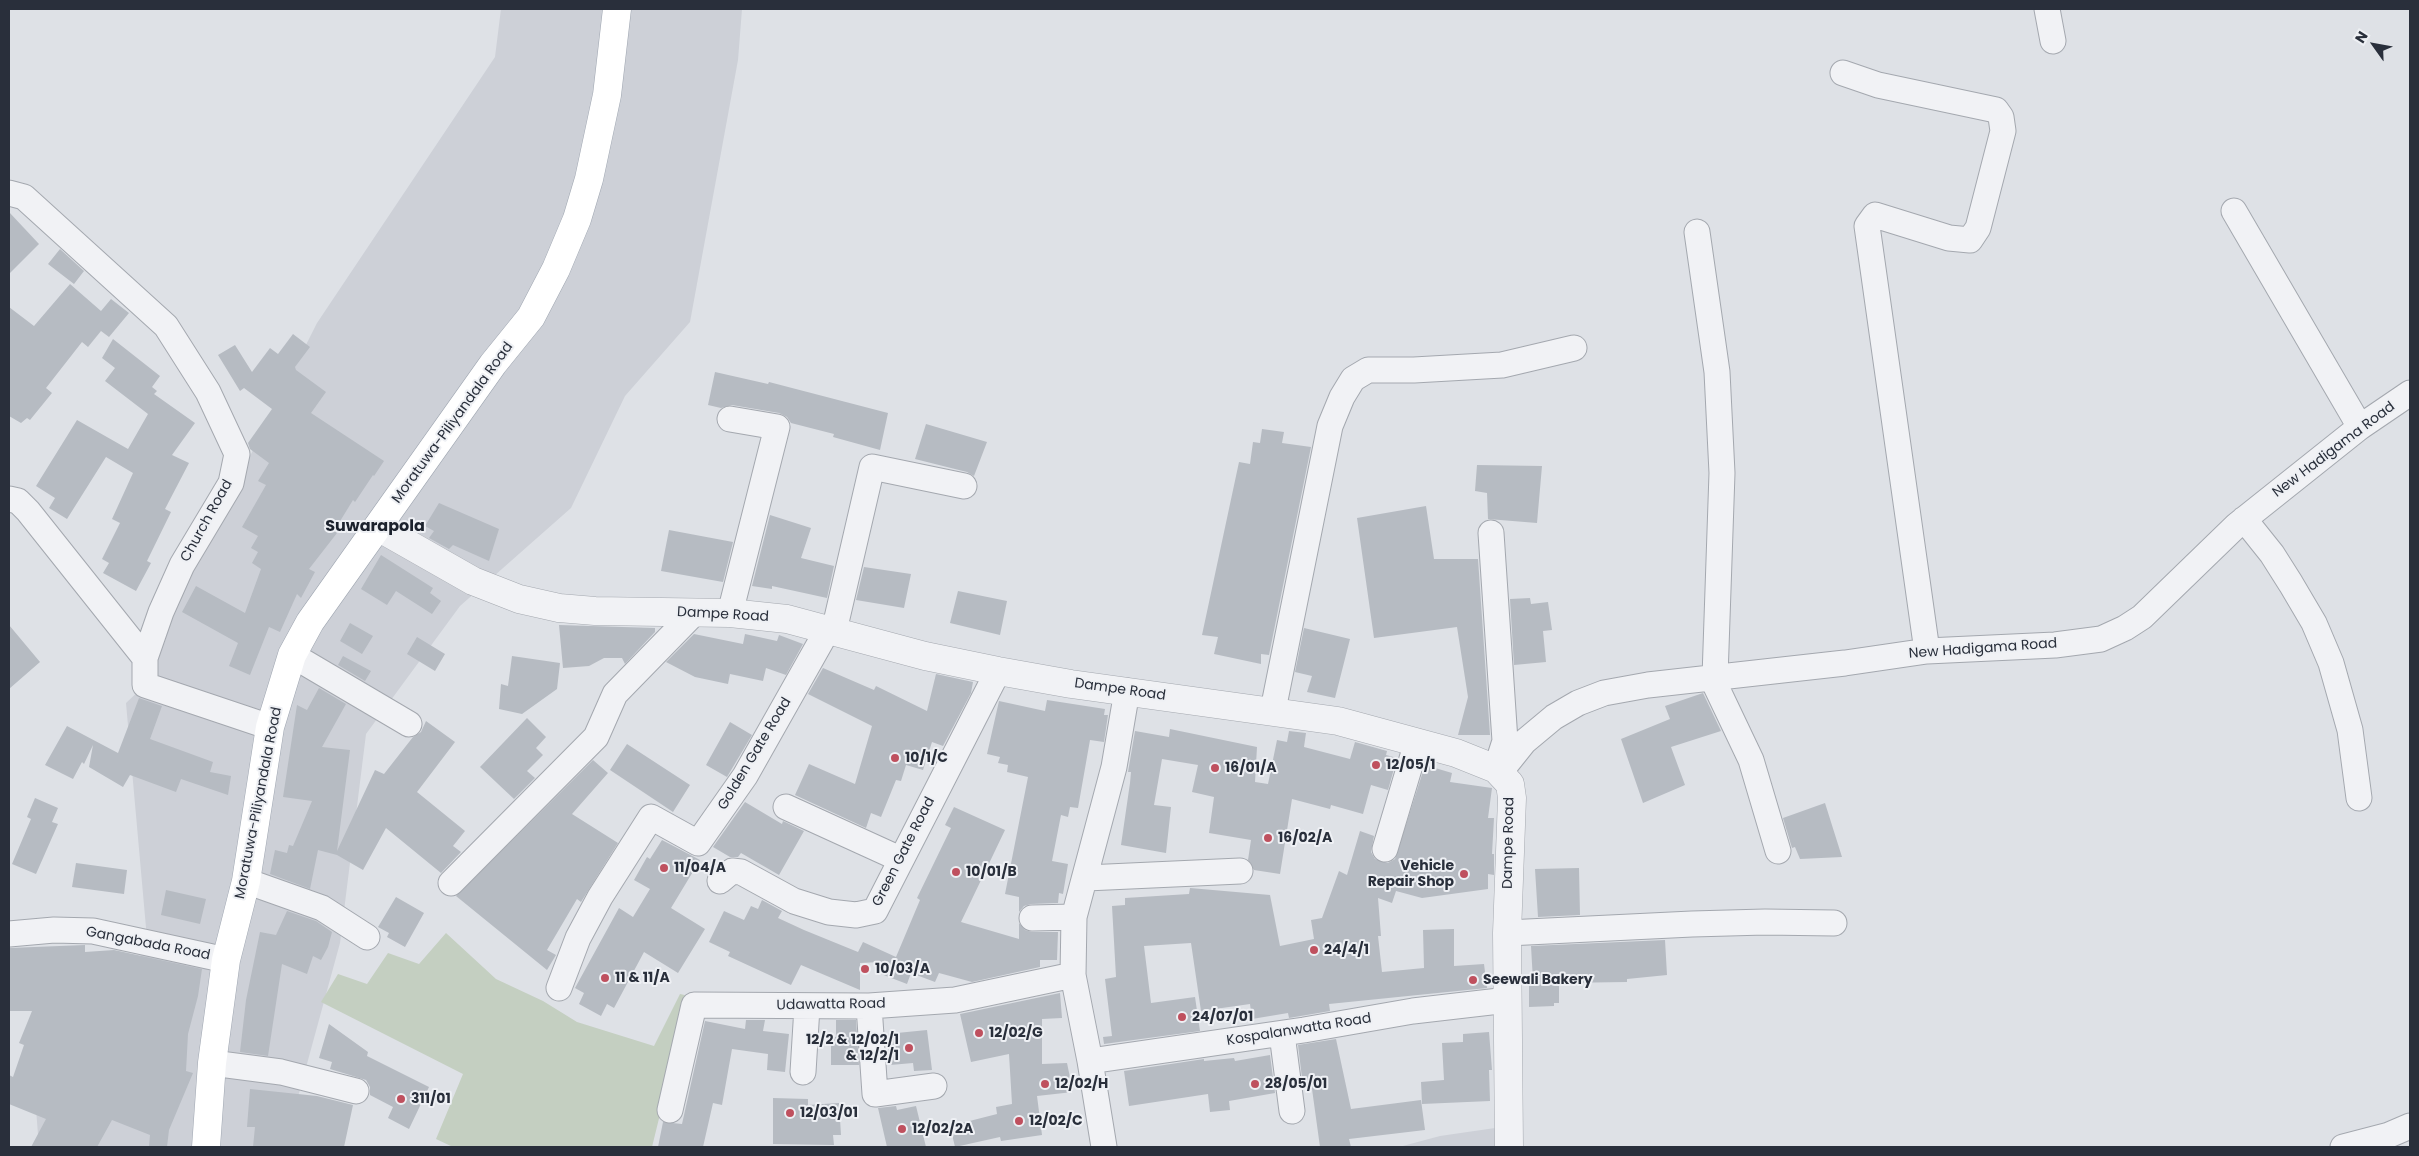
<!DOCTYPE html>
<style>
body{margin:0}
#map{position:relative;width:2419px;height:1156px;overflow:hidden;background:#dee1e6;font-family:Poppins,sans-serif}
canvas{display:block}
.frame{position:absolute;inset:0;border:10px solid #292f3b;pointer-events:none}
.north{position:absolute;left:2349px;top:20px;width:50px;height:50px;-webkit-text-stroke:4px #eef0f4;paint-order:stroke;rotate:302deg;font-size:14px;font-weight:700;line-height:20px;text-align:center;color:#292f3b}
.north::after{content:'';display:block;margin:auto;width:18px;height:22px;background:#292f3b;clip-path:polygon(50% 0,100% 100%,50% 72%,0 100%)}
</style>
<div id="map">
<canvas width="2419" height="1156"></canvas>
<div class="frame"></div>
<div class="north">N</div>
</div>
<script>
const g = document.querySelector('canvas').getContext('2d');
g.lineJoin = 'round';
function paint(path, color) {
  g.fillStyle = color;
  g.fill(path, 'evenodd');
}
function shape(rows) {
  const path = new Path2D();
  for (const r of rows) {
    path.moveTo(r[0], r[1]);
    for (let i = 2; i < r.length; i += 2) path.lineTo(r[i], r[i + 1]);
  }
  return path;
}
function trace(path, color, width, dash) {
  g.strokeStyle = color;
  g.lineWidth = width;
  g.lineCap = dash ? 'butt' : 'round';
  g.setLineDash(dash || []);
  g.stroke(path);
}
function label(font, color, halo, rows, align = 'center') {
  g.font = font + ' Poppins,sans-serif';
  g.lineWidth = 4;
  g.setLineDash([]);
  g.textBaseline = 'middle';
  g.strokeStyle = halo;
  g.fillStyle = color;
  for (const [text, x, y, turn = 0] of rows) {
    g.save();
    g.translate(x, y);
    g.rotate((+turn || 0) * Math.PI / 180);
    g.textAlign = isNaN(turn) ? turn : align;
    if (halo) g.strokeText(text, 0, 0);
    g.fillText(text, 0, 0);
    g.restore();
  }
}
paint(shape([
 [501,9,742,9,738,60,690,322,625,396,571,508,460,606,366,734,340,943,287,1137,286,1147,39,1147,30,1033,148,950,126,703,145,685,165,641,186,563,246,464,317,323,495,57],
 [1495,1128,1495,1147,1399,1147,1440,1136]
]), '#cdd0d7');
paint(shape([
 [446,933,496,979,543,1001,577,1022,654,1046,680,994,689,996,652,1147,453,1147,436,1139,463,1074,321,1002,338,974,367,984,388,953,419,964]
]), '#c4cfc1');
paint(shape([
 [9,212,39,244,9,274],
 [60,249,84,271,74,284,48,264],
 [70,284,101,311,111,299,129,313,109,337,101,331,88,347,82,342,46,388,52,393,30,420,27,418,21,423,9,416,9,307,34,326],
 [293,334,310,347,295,367,296,370,326,392,311,413,384,461,374,476,373,475,355,502,353,500,334,531,337,533,309,569,315,572,301,598,297,594,280,632,269,627,250,675,229,666,238,643,182,612,196,586,245,613,261,569,252,563,258,552,251,548,258,536,242,527,266,485,258,481,269,463,250,449,248,443,272,409,244,388,240,391,218,355,235,345,252,372,270,348,278,354],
 [113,339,160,376,152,387,157,391,154,394,195,423,172,455,189,463,165,509,171,512,147,561,151,563,136,591,103,573,109,563,102,559,120,523,112,519,133,473,106,457,67,519,49,508,55,498,36,486,77,420,128,449,148,414,105,381,115,368,102,358],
 [715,372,768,384,769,382,888,413,880,450,833,437,834,434,791,423,787,417,779,413,732,405,721,408,708,405],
 [926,424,987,442,974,476,967,472,915,459],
 [1262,429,1284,432,1282,443,1311,447,1269,655,1261,654,1261,664,1214,654,1218,637,1202,635,1239,462,1250,464,1253,442,1260,443],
 [1477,465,1542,466,1537,523,1488,519,1487,493,1475,491],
 [439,503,499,529,489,561,453,545,449,549,429,538,434,531,425,526],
 [1426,506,1434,559,1478,559,1490,735,1458,735,1468,697,1457,627,1374,638,1357,518],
 [770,515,811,528,801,558,834,566,827,598,772,586,772,589,752,586],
 [669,530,733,542,723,582,661,571],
 [381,555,433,588,430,593,441,601,432,614,396,591,387,605,361,589],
 [864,567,911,574,904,608,856,600],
 [958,591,1007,601,1000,635,950,623],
 [1530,598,1531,604,1548,602,1552,630,1543,631,1546,662,1514,665,1510,599],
 [350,623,373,636,362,654,340,641],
 [9,625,40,662,9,689],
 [559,625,655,628,655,632,625,664,622,658,604,658,589,666,563,668],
 [1304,628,1350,639,1335,698,1307,692,1312,676,1295,672],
 [694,634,743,644,745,634,777,641,779,635,803,644,786,675,766,668,763,681,730,674,728,684,695,677,666,662],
 [417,637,445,654,435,671,407,654],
 [343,656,371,671,365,681,338,665],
 [512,656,560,663,557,689,522,714,499,709,501,684,508,686],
 [823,668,874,690,876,686,927,711,936,674,973,682,971,693,943,746,932,742,923,770,906,765,901,781,896,780,881,817,871,813,866,828,795,795,809,764,855,784,872,726,808,694],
 [319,688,346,704,322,747,350,750,337,851,375,770,384,774,413,737,421,732,426,721,455,742,417,792,465,831,453,846,461,852,441,873,386,828,363,870,337,855,318,850,310,889,270,874,275,850,287,853,289,845,293,846,312,801,283,797,297,705,307,710],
 [1703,693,1721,731,1671,747,1685,785,1643,803,1621,739,1670,719,1665,706],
 [139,698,162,706,150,739,213,762,210,772,231,776,228,795,181,779,176,792,130,775,123,787,89,767,93,745,84,764,82,762,73,779,45,765,67,726,118,753],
 [1047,700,1105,709,1104,715,1108,715,1104,742,1090,740,1078,808,1070,807,1068,817,1061,815,1052,861,1068,864,1063,894,1059,893,1058,903,1031,904,1024,906,1019,912,1019,897,1005,894,1028,777,1007,772,1008,765,998,763,1000,757,987,754,999,701,1045,711],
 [527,718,546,737,536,748,543,755,527,771,535,778,514,799,480,767],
 [730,722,752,735,727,777,706,765],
 [1170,729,1257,747,1255,782,1268,784,1277,740,1287,742,1289,731,1306,733,1304,747,1350,759,1355,742,1387,751,1386,755,1397,758,1388,790,1371,785,1363,814,1331,805,1330,809,1292,799,1280,874,1254,870,1248,860,1251,840,1209,833,1214,797,1192,792,1198,765,1162,759,1154,805,1171,807,1166,853,1121,845,1130,783,1131,772,1128,772,1135,731,1169,737],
 [627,744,690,785,673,812,610,770],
 [593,760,608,773,572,814,618,843,581,902,577,899,547,950,556,955,547,970,456,896],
 [1425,765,1452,773,1450,782,1492,788,1488,818,1494,818,1492,854,1494,854,1494,875,1488,874,1488,889,1422,898,1396,891,1392,903,1378,898,1381,936,1378,936,1382,972,1424,968,1423,930,1454,929,1454,966,1484,964,1487,988,1329,1004,1330,1011,1289,1018,1288,1013,1252,1019,1250,1004,1201,1011,1191,943,1144,946,1151,1003,1195,997,1200,1031,1104,1044,1103,1037,1112,1036,1105,979,1116,977,1112,906,1125,905,1125,898,1189,894,1190,888,1270,895,1280,946,1314,939,1311,920,1322,918,1339,871,1347,875,1360,831,1374,836,1371,852,1375,859,1388,863,1395,859],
 [35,798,58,808,52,822,58,824,36,874,12,864,31,819,27,817],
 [745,802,782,824,783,821,804,831,779,875,741,853,738,857,730,857,713,847],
 [1825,803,1842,857,1800,859,1795,847,1792,848,1783,818],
 [954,807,1005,830,961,922,1019,939,1019,923,1025,930,1032,932,1058,932,1057,960,1040,960,1040,967,972,982,939,973,935,982,911,973,907,984,881,974,880,962,860,963,860,990,801,965,791,985,728,956,730,952,709,942,724,911,744,920,751,906,758,909,762,900,782,911,778,918,804,930,858,952,863,942,896,957,920,900,917,898,951,828,945,825],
 [662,840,700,860,671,908,705,929,678,973,644,952,614,1008,607,1004,601,1016,579,1004,584,993,575,988,619,908,633,917,650,889,634,880,647,857,650,859],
 [76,863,127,870,124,894,72,887],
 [1579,868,1580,915,1538,917,1535,869],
 [166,890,206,899,200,924,161,915],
 [396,897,424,913,405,947,387,937,389,933,378,927],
 [287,911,316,921,332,932,328,947,321,960,313,956,307,974,282,964,268,1056,240,1052,246,1000,260,932,276,935],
 [1665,940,1667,975,1627,979,1627,982,1559,983,1559,1003,1554,1003,1554,1006,1529,1007,1529,981,1533,981,1531,946],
 [85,945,85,952,114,950,202,969,198,996,188,1034,186,1071,193,1073,169,1130,167,1147,149,1147,150,1135,112,1120,97,1147,31,1147,46,1119,9,1104,9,1075,13,1077,24,1045,19,1043,32,1011,9,1011,9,948],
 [1060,993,1062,1018,1042,1019,1042,1064,1067,1063,1073,1092,1037,1096,1042,1135,1001,1141,1000,1137,955,1147,950,1126,997,1114,996,1107,1012,1104,1009,1054,971,1062,960,1014],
 [746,1020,765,1020,763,1031,789,1034,785,1072,767,1070,768,1054,732,1049,722,1105,713,1103,703,1147,658,1147,663,1122,682,1124,705,1021,745,1029],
 [836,1020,856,1020,859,1065,831,1065,831,1036,836,1037],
 [329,1024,368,1052,367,1056,429,1087,409,1129,388,1118,393,1107,370,1095,370,1087,366,1080,330,1069,332,1062,319,1058],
 [927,1030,932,1070,914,1071,913,1063,890,1065,887,1034],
 [1489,1032,1492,1070,1489,1070,1490,1101,1422,1104,1421,1082,1444,1080,1442,1043,1463,1042,1463,1034],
 [1336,1039,1351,1109,1421,1100,1425,1130,1349,1139,1351,1147,1320,1147,1312,1089,1309,1090,1308,1085,1303,1086,1298,1045],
 [1270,1055,1275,1093,1229,1101,1230,1110,1210,1112,1208,1094,1129,1106,1124,1071,1204,1059,1204,1061,1234,1058,1235,1061],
 [250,1089,317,1096,353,1105,344,1147,253,1147,255,1127,247,1127],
 [773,1098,808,1099,808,1105,839,1103,841,1135,833,1135,834,1145,773,1144],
 [896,1106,897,1110,916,1106,926,1147,887,1147,878,1108]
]), '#b6bbc2');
const minor = shape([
 [2047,9,2053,41],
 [1843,73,1878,85,1996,110,2001,117,2003,131,1978,228,1970,240,1949,238,1875,215,1867,226,1927,651],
 [9,193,24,197,166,326,208,392,237,454,231,483,182,565,161,612,145,658,145,685,270,727],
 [2234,211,2360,427],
 [1697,232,1717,372,1722,473,1715,677],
 [9,499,18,501,28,511,145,658],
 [2244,519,2272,554,2291,584,2314,623,2331,663,2350,730,2359,798],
 [1491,533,1505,741,1496,769],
 [730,613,777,427,730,419],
 [834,631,872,467,964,486],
 [292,655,409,724],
 [1712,678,1751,760,1778,851],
 [1273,710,1330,426,1342,397,1353,379,1368,370,1414,370,1502,365,1574,348],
 [1500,772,1524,742,1554,717,1578,703,1604,693,1648,685,1845,663,1927,651,2055,645,2101,639,2125,628,2142,617,2237,525,2360,427,2410,393],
 [786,807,900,859],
 [1385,849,1417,742],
 [1086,878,1240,871],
 [246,881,322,908,367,937],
 [720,881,732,871,741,872,794,901,829,912,856,915,875,911,998,671],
 [451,883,596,737,615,694,694,613],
 [1032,918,1074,917],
 [1507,933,1692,924,1765,922,1834,923],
 [9,934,54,930,93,931,226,960],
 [559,988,578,938,600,897,651,817,698,843,745,776,828,629],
 [869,1006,875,1094,934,1086],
 [1282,1034,1292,1111],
 [1090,1061,1304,1030,1413,1011,1508,1000],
 [212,1063,281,1072,356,1091],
 [803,1072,807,1007],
 [670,1110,694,1005,869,1006,955,1000,1073,975],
 [1104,1147,1090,1061,1073,975,1074,917,1114,767,1127,691],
 [2343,1147,2389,1135,2410,1126]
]);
const tertiary = shape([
 [378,527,473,581,519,599,559,608,595,611,730,613,787,619,925,656,998,671,1071,684,1338,721,1456,753,1496,769,1510,784,1512,798,1507,933,1509,1147]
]);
const primary = shape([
 [206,1147,212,1063,226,960,246,881,270,727,292,655,310,622,493,364,531,317,556,269,577,219,589,179,607,95,617,9]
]);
trace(minor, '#a4a8af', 27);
trace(tertiary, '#a4a8af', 29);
trace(primary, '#9fa6b1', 29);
trace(minor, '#f1f2f5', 25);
trace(tertiary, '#f1f2f5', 28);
trace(primary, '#fff', 28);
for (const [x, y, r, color] of [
 [895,758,5,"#bf505e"],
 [1376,765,5,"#bf505e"],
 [1215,768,5,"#bf505e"],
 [1268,838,5,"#bf505e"],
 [664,868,5,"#bf505e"],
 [956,872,5,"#bf505e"],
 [1464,874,5,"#bf505e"],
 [1314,950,5,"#bf505e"],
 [865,969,5,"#bf505e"],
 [605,978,5,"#bf505e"],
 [1473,980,5,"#bf505e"],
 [1182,1017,5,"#bf505e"],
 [979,1033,5,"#bf505e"],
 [909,1048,5,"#bf505e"],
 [1045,1084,5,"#bf505e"],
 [1255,1084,5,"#bf505e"],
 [401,1099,5,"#bf505e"],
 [790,1113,5,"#bf505e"],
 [1019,1121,5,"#bf505e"],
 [902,1129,5,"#bf505e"]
]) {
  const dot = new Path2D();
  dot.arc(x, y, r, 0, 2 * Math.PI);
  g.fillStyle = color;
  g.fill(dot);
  trace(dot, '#eef0f4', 2);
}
label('14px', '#292f3b', '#eef0f4', [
 ["Moratuwa-Piliyandala Road",453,423,-54],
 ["New Hadigama Road",2334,450,-37],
 ["Church Road",207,521,-61],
 ["Dampe Road",723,615,3],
 ["New Hadigama Road",1983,649,-4],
 ["Dampe Road",1120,690,8],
 ["Golden Gate Road",755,754,-59],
 ["Moratuwa-Piliyandala Road",259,803,-79],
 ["Dampe Road",1509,843,-89],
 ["Green Gate Road",904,852,-63],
 ["Gangabada Road",148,944,11],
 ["Udawatta Road",831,1005,-1],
 ["Kospalanwatta Road",1299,1030,-9]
]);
label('bold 14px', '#292f3b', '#eef0f4', [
 ["10/1/C",905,758],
 ["12/05/1",1386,765],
 ["16/01/A",1225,768],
 ["16/02/A",1278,838],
 ["Vehicle",1454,866,"right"],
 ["Repair Shop",1454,882,"right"],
 ["11/04/A",674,868],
 ["10/01/B",966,872],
 ["24/4/1",1324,950],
 ["10/03/A",875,969],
 ["11 & 11/A",615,978],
 ["Seewali Bakery",1483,980],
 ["24/07/01",1192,1017],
 ["12/02/G",989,1033],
 ["12/2 & 12/02/1",899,1040,"right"],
 ["& 12/2/1",899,1056,"right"],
 ["12/02/H",1055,1084],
 ["28/05/01",1265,1084],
 ["311/01",411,1099],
 ["12/03/01",800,1113],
 ["12/02/C",1029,1121],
 ["12/02/2A",912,1129]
], 'left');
label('bold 16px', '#1b212c', '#eef0f4', [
 ["Suwarapola",375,527]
]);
</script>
